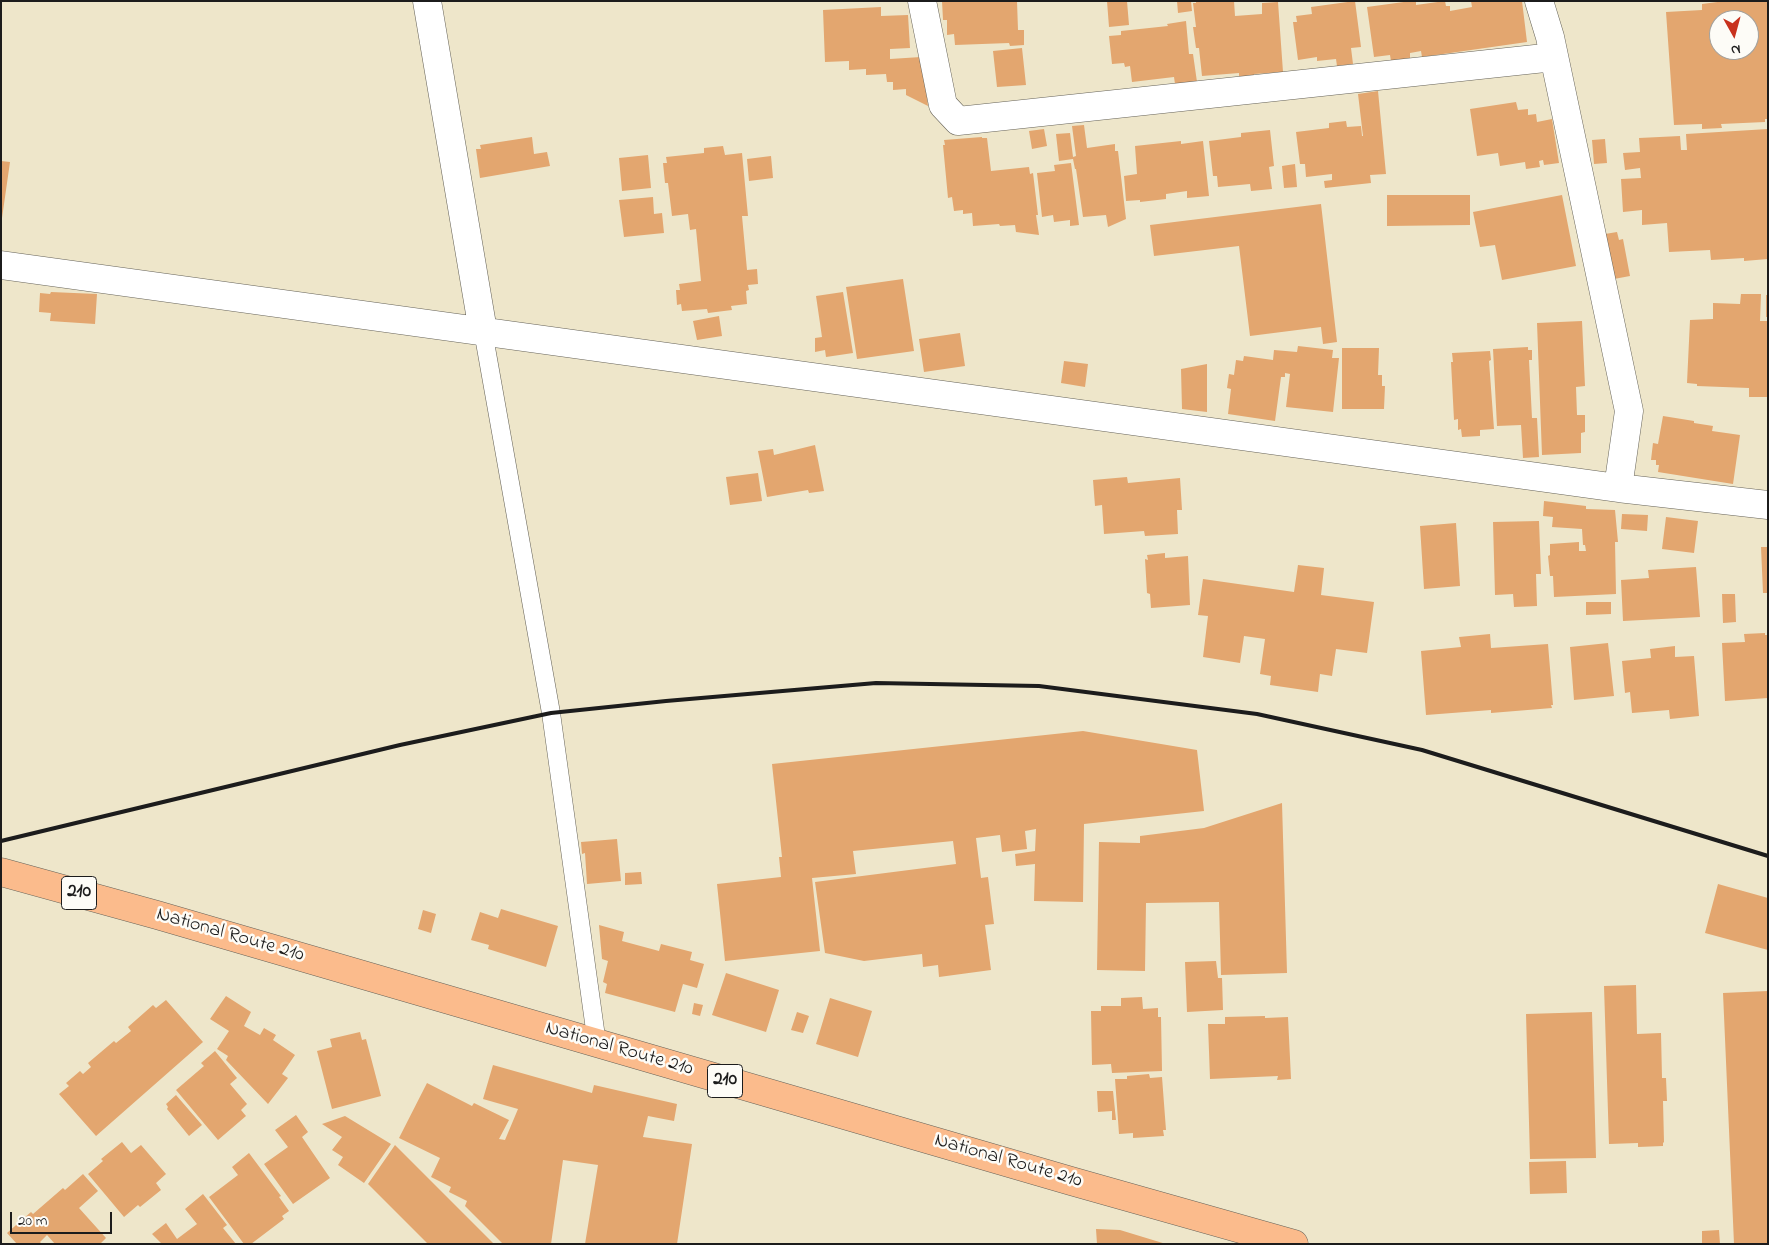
<!DOCTYPE html>
<style>
body{margin:0}
#map{position:relative;width:1769px;height:1245px;overflow:hidden;background:#eee6ca;font-family:"Indie Flower",sans-serif}
canvas{display:block}
.frame{position:absolute;inset:0;border:2px solid #1c1c1c;pointer-events:none}
.north{position:absolute;left:1709px;top:10px;width:50px;height:50px;box-sizing:border-box;background:#fdfcf7;border:1px solid #a3a29f;border-radius:50%;rotate:173deg;font-size:14px;font-weight:700;line-height:20px;text-align:center;color:#1c1c1c}
.north::after{content:'';display:block;margin:auto;width:18px;height:22px;background:#c8321e;clip-path:polygon(50% 0,100% 100%,50% 72%,0 100%)}
.scale{position:absolute;left:10px;top:1212px;width:102px;height:22px;box-sizing:border-box;border:2px solid #1c1c1c;border-top:0;padding-left:6px;font-size:15px;line-height:18px;white-space:nowrap;color:#1c1c1c;-webkit-text-stroke:4px #fdfcf7;paint-order:stroke}
</style>
<div id="map">
<canvas width="1769" height="1245"></canvas>
<div class="frame"></div>
<div class="north">N</div>
<div class="scale">20 m</div>
</div>
<script>
const g = document.querySelector('canvas').getContext('2d');
g.lineJoin = 'round';
function paint(path, color) {
  g.fillStyle = color;
  g.fill(path, 'evenodd');
}
function shape(rows) {
  const path = new Path2D();
  for (const r of rows) {
    path.moveTo(r[0], r[1]);
    for (let i = 2; i < r.length; i += 2) path.lineTo(r[i], r[i + 1]);
  }
  return path;
}
function trace(path, color, width, dash) {
  g.strokeStyle = color;
  g.lineWidth = width;
  g.lineCap = dash ? 'butt' : 'round';
  g.setLineDash(dash || []);
  g.stroke(path);
}
function label(font, color, halo, rows, align = 'center') {
  g.font = font + ' "Indie Flower",sans-serif';
  g.lineWidth = 5;
  g.setLineDash([]);
  g.textBaseline = 'middle';
  g.strokeStyle = halo;
  g.fillStyle = color;
  for (const [text, x, y, turn = 0] of rows) {
    g.save();
    g.translate(x, y);
    g.rotate((+turn || 0) * Math.PI / 180);
    g.textAlign = isNaN(turn) ? turn : align;
    if (halo) g.strokeText(text, 0, 0);
    g.fillText(text, 0, 0);
    g.restore();
  }
}
paint(shape([
 [942,1,1017,1,1018,30,1024,30,1024,45,1010,46,1009,43,955,45,954,34,947,35,947,20,943,20],
 [1107,1,1127,1,1129,25,1109,27],
 [1177,1,1191,1,1192,11,1178,13],
 [1196,1,1234,1,1235,16,1262,14,1262,3,1278,2,1283,72,1254,74,1254,75,1239,77,1239,73,1202,76,1199,48,1196,48,1193,27,1196,27,1193,3,1196,3],
 [1355,1,1361,47,1351,48,1353,64,1337,66,1336,59,1317,61,1317,57,1298,60,1293,22,1297,22,1296,16,1312,14,1311,7],
 [1411,1,1416,1,1416,5,1445,1,1446,6,1450,6,1450,11,1472,7,1471,1,1522,1,1527,42,1422,57,1421,51,1410,53,1410,58,1391,61,1390,55,1374,57,1367,7],
 [1725,1,1768,1,1768,119,1765,119,1765,122,1721,124,1722,128,1702,129,1702,124,1674,125,1666,12,1702,10,1702,4],
 [1719,20,1749,20,1749,50,1719,50],
 [881,7,881,16,908,15,910,48,890,49,890,59,921,57,923,63,928,106,906,95,906,89,893,90,893,82,887,82,886,74,866,75,866,69,849,70,849,61,825,62,823,10],
 [1186,21,1189,54,1193,54,1197,82,1175,84,1174,77,1132,82,1130,66,1125,67,1124,63,1112,64,1109,36,1121,35,1121,31,1168,26,1167,24],
 [1022,48,1026,85,997,87,993,51],
 [1378,91,1386,174,1370,175,1371,183,1325,188,1324,181,1332,180,1332,174,1306,177,1305,164,1300,164,1296,132,1329,128,1329,123,1346,121,1347,127,1361,126,1362,136,1363,136,1358,94],
 [1516,102,1518,110,1528,109,1528,115,1536,114,1537,122,1552,119,1559,163,1544,165,1543,160,1539,161,1540,167,1526,169,1525,162,1500,166,1498,153,1477,156,1470,109],
 [1084,125,1087,148,1115,144,1115,151,1118,151,1126,219,1108,227,1106,215,1083,217,1076,169,1075,169,1073,159,1059,161,1056,134,1070,133,1073,157,1076,156,1072,126],
 [1044,129,1047,146,1032,149,1029,131],
 [1768,129,1768,259,1744,261,1744,258,1711,260,1710,250,1669,252,1667,223,1642,225,1642,210,1623,212,1621,179,1641,178,1640,168,1625,170,1623,153,1640,152,1639,138,1680,136,1681,150,1687,150,1686,134],
 [1270,130,1274,166,1269,167,1272,189,1251,191,1250,184,1218,187,1217,176,1213,176,1209,141,1241,137,1241,133],
 [532,137,534,154,547,152,550,166,480,178,476,149,481,149,480,145],
 [982,137,982,138,987,138,991,171,1029,167,1030,174,1033,173,1038,215,1036,215,1039,235,1016,232,1015,225,1000,226,999,224,973,226,972,213,963,214,963,210,954,211,952,197,948,198,943,145,945,145,944,140],
 [1605,139,1607,163,1594,164,1592,140],
 [1181,141,1181,144,1203,141,1209,196,1187,198,1187,191,1166,194,1166,199,1140,202,1140,200,1126,201,1124,176,1137,174,1135,146],
 [723,146,725,155,742,153,748,216,742,216,747,270,757,269,758,284,748,285,749,290,746,291,747,304,731,306,732,310,708,313,707,309,682,311,681,304,677,305,676,290,680,290,679,284,701,281,696,229,690,230,688,214,672,216,668,183,665,183,663,163,667,163,666,157,704,153,704,148],
 [648,155,651,188,622,191,619,158],
 [771,156,773,178,749,181,747,159],
 [1,161,10,162,2,218,1,218],
 [1071,163,1079,225,1070,226,1070,220,1054,222,1053,215,1042,217,1037,173,1055,171,1054,165],
 [1295,164,1297,187,1284,188,1282,166],
 [1387,195,1470,195,1470,225,1387,226],
 [1562,195,1576,266,1502,280,1495,245,1480,247,1473,212],
 [653,197,654,214,662,213,664,233,624,237,619,200],
 [1321,204,1337,342,1323,344,1321,327,1250,336,1239,246,1154,256,1150,225],
 [1617,232,1619,240,1623,239,1630,276,1614,279,1605,234],
 [903,279,914,351,857,359,846,287],
 [51,292,97,294,95,324,50,321,51,313,39,312,40,293,50,294],
 [843,292,853,353,826,357,825,350,815,352,815,338,822,337,816,296],
 [1741,294,1761,294,1760,321,1768,321,1768,397,1749,397,1749,388,1697,386,1697,384,1687,383,1690,320,1713,319,1713,303,1740,304],
 [1766,295,1768,295,1768,317,1766,317],
 [719,316,722,336,697,340,693,321],
 [1582,321,1585,386,1576,387,1577,415,1585,415,1585,432,1581,433,1581,453,1542,455,1537,323],
 [960,333,965,366,924,372,919,339],
 [1298,346,1333,350,1332,358,1339,358,1333,412,1286,407,1290,374,1285,373,1285,377,1281,377,1275,421,1228,414,1231,389,1227,388,1229,374,1234,375,1236,360,1243,361,1244,356,1273,360,1274,350,1297,352],
 [1528,347,1528,350,1532,350,1532,360,1529,360,1532,418,1537,418,1539,457,1523,458,1521,425,1497,426,1493,349],
 [1342,348,1379,348,1378,375,1382,375,1382,386,1385,386,1384,409,1342,409],
 [1490,351,1491,360,1489,361,1494,429,1480,430,1480,436,1462,437,1461,429,1458,430,1458,419,1454,420,1451,362,1453,362,1452,353],
 [1064,361,1088,364,1085,387,1061,383],
 [1207,364,1207,412,1182,409,1181,369],
 [1663,416,1694,421,1694,423,1713,426,1712,431,1740,435,1733,484,1658,472,1659,465,1656,465,1656,460,1651,460,1653,443,1658,444],
 [815,445,824,491,809,493,808,490,767,497,758,451,773,449,774,455],
 [758,473,762,501,730,505,726,477],
 [1127,477,1128,483,1180,478,1182,510,1177,510,1178,534,1145,536,1144,531,1104,534,1102,505,1095,506,1093,480],
 [1544,501,1586,506,1586,509,1615,510,1618,542,1615,542,1616,594,1554,597,1553,576,1550,576,1548,556,1550,555,1550,544,1579,542,1579,551,1586,551,1585,545,1583,545,1582,529,1552,527,1553,517,1543,516],
 [1622,514,1648,515,1647,531,1621,529],
 [1666,517,1698,521,1694,553,1662,549],
 [1539,521,1541,574,1536,574,1537,606,1514,607,1513,594,1495,595,1493,522],
 [1456,523,1460,586,1424,589,1420,526],
 [1761,547,1768,547,1768,593,1763,593],
 [1165,553,1165,558,1188,556,1190,605,1151,608,1150,594,1147,593,1145,559,1148,560,1147,555],
 [1298,565,1324,568,1321,595,1374,602,1367,653,1336,649,1332,676,1320,674,1318,692,1270,685,1271,676,1260,674,1265,639,1244,636,1240,663,1203,657,1208,616,1198,615,1203,579,1294,592],
 [1696,567,1700,617,1623,621,1621,580,1649,578,1648,570],
 [1722,594,1735,594,1736,622,1723,623],
 [1586,602,1611,602,1611,614,1586,615],
 [1765,633,1765,635,1768,635,1768,698,1725,701,1722,643,1745,642,1744,634],
 [1490,634,1491,648,1548,644,1553,705,1551,705,1552,708,1491,713,1491,710,1426,715,1421,651,1461,647,1459,637],
 [1608,643,1614,696,1574,700,1570,647],
 [1675,646,1675,657,1694,656,1699,716,1670,719,1669,710,1632,713,1630,692,1625,693,1622,661,1651,658,1650,649],
 [1083,731,1197,750,1204,811,1084,824,1083,902,1034,901,1035,864,1016,866,1015,854,1035,851,1036,829,1025,831,1027,849,1002,852,1000,835,976,838,981,878,988,877,994,924,985,925,991,970,939,977,938,965,923,967,922,954,864,961,825,953,815,882,956,864,953,841,853,851,856,874,812,878,820,951,725,961,717,884,781,877,779,857,782,857,772,764],
 [1282,803,1287,973,1221,975,1219,902,1146,903,1145,971,1097,970,1099,842,1140,843,1140,836,1204,828],
 [617,839,621,881,587,884,585,853,582,854,581,842],
 [641,872,642,884,625,885,625,873],
 [1718,884,1768,898,1768,950,1705,933],
 [501,909,558,926,546,967,488,949,489,945,471,940,480,912,498,918],
 [423,910,436,914,431,933,418,929],
 [599,925,624,932,622,941,659,951,661,944,692,952,690,960,704,964,697,988,683,984,675,1012,605,993,607,984,603,982,608,961,602,959],
 [1216,961,1218,978,1222,978,1223,1010,1187,1012,1185,962],
 [726,973,779,990,766,1032,712,1015],
 [1636,985,1637,1034,1661,1033,1662,1078,1666,1078,1667,1101,1663,1101,1664,1142,1663,1143,1663,1146,1638,1147,1638,1143,1609,1144,1604,986],
 [1768,991,1768,1244,1734,1244,1723,993],
 [226,996,251,1012,244,1026,260,1035,264,1028,276,1035,273,1040,295,1055,282,1074,288,1078,268,1104,226,1060,228,1056,217,1049,229,1031,210,1019],
 [1142,997,1143,1009,1158,1008,1158,1017,1161,1017,1162,1071,1112,1073,1111,1064,1092,1065,1091,1011,1101,1011,1101,1006,1121,1006,1121,998],
 [830,998,872,1011,858,1057,816,1044],
 [166,1000,203,1042,96,1136,59,1094,69,1086,66,1083,80,1071,83,1074,91,1067,88,1063,114,1041,116,1043,131,1031,128,1027,153,1005,156,1008],
 [694,1003,703,1005,700,1016,692,1014],
 [797,1012,809,1016,803,1033,791,1030],
 [1592,1012,1596,1158,1530,1159,1526,1014],
 [1265,1016,1265,1018,1288,1017,1291,1079,1277,1080,1278,1076,1210,1079,1208,1024,1225,1024,1225,1017],
 [360,1032,362,1040,366,1039,381,1096,332,1109,317,1051,332,1047,330,1039],
 [215,1051,237,1078,230,1084,247,1104,241,1110,246,1116,218,1140,176,1090,204,1066,201,1063],
 [493,1065,592,1093,594,1085,677,1104,674,1121,648,1116,643,1137,692,1144,677,1244,585,1244,598,1165,563,1160,551,1244,503,1244,465,1206,467,1201,449,1192,451,1187,431,1177,440,1158,399,1138,427,1083,472,1106,474,1103,509,1120,499,1139,505,1140,518,1109,483,1099],
 [1149,1074,1150,1078,1162,1077,1166,1130,1163,1130,1164,1136,1133,1138,1133,1133,1119,1134,1115,1079,1127,1079,1127,1076],
 [1097,1091,1113,1091,1116,1120,1112,1120,1112,1111,1098,1112],
 [176,1095,202,1125,189,1136,167,1109,168,1107,166,1104],
 [296,1115,308,1132,302,1137,330,1178,293,1204,264,1164,288,1147,275,1130],
 [345,1116,391,1144,364,1183,338,1165,343,1157,332,1150,342,1137,322,1124],
 [122,1142,131,1153,141,1145,166,1174,156,1183,161,1190,140,1207,138,1205,124,1217,88,1174,103,1161,101,1159],
 [395,1145,494,1244,428,1244,368,1184],
 [249,1153,281,1196,279,1197,289,1211,282,1216,284,1219,251,1244,244,1244,209,1197,238,1175,232,1167],
 [1566,1161,1567,1193,1530,1194,1529,1162],
 [83,1174,98,1191,79,1208,106,1238,100,1244,55,1244,47,1235,40,1242,42,1244,17,1244,7,1233,31,1212,33,1214,63,1188,65,1190],
 [203,1194,227,1225,223,1228,236,1244,162,1244,152,1234,166,1223,177,1239,197,1224,185,1209],
 [1096,1229,1120,1230,1166,1244,1097,1244],
 [1719,1230,1720,1244,1702,1244,1702,1231]
]), '#e3a66f');
const lane = shape([
 [483,331,551,713,597,1044]
]);
const street = shape([
 [427,1,483,331],
 [922,1,943,105,958,121,1554,57],
 [1539,1,1550,37,1629,411,1618,488],
 [1,265,1618,488,1768,505]
]);
const highway = shape([
 [1,872,157,915,1071,1181,1294,1244]
]);
trace(lane, '#666359', 19);
trace(street, '#666359', 29);
trace(highway, '#666359', 29);
trace(lane, '#fff', 18);
trace(street, '#fff', 28);
trace(highway, '#fbbb8c', 28);
trace(shape([
 [1,841,400,745,551,713,666,701,876,683,1039,686,1257,714,1422,750,1768,856]
]), '#1c1c1c', 4);
for (const [x, y, w] of [
 [79,893,35],
 [725,1081,35]
]) {
  const box = new Path2D();
  box.roundRect(x - w / 2, y - 16.5, w, 33, 4);
  g.fillStyle = '#fdfcf7';
  g.fill(box);
  trace(box, '#1c1c1c', 1);
}
label('bold 19px', '#1c1c1c', null, [
 ["210",79,893],
 ["210",725,1081]
]);
label('20px', '#1c1c1c', '#fdfcf7', [
 ["National Route 210",230,936,16],
 ["National Route 210",619,1050,16],
 ["National Route 210",1008,1162,16]
]);
</script>
